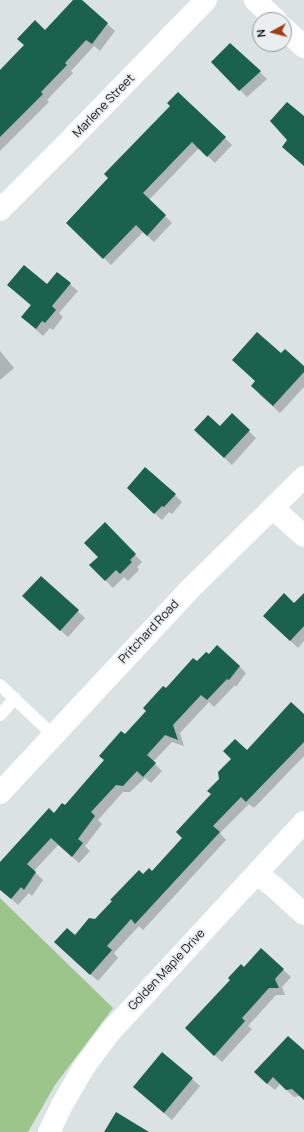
<!DOCTYPE html>
<style>
body{margin:0}
#map{position:relative;width:304px;height:1132px;overflow:hidden;background:#dbe2e2;font-family:Manrope,sans-serif}
canvas{display:block}
.north{position:absolute;left:252px;top:12px;width:40px;height:40px;box-sizing:border-box;background:#e9efef;border:1px solid #939898;border-radius:50%;rotate:263deg;font-size:11px;font-weight:700;line-height:16px;text-align:center;color:#131515}
.north::after{content:'';display:block;margin:auto;width:14px;height:18px;background:#a33c16;clip-path:polygon(50% 0,100% 100%,50% 72%,0 100%)}
</style>
<div id="map">
<canvas width="304" height="1132"></canvas>
<div class="north">N</div>
</div>
<script>
const g = document.querySelector('canvas').getContext('2d');
g.lineJoin = 'round';
function paint(path, color) {
  g.fillStyle = color;
  g.fill(path, 'evenodd');
}
function shape(rows) {
  const path = new Path2D();
  for (const r of rows) {
    path.moveTo(r[0], r[1]);
    for (let i = 2; i < r.length; i += 2) path.lineTo(r[i], r[i + 1]);
  }
  return path;
}
function trace(path, color, width, dash) {
  g.strokeStyle = color;
  g.lineWidth = width;
  g.lineCap = dash ? 'butt' : 'round';
  g.setLineDash(dash || []);
  g.stroke(path);
}
function label(font, color, halo, rows, align = 'center') {
  g.font = font + ' Manrope,sans-serif';
  g.lineWidth = 4;
  g.setLineDash([]);
  g.textBaseline = 'middle';
  g.strokeStyle = halo;
  g.fillStyle = color;
  for (const [text, x, y, turn = 0] of rows) {
    g.save();
    g.translate(x, y);
    g.rotate((+turn || 0) * Math.PI / 180);
    g.textAlign = isNaN(turn) ? turn : align;
    if (halo) g.strokeText(text, 0, 0);
    g.fillText(text, 0, 0);
    g.restore();
  }
}
paint(shape([
 [0,898,113,1008,55,1085,28,1132,0,1132]
]), '#9cc58c');
paint(shape([
 [74,0,81,0,115,31,100,51,94,46,71,71,73,73,47,100,49,102,0,151,0,72,25,45,45,32],
 [212,62,260,72,267,79,247,97],
 [171,106,225,138,232,145,215,163,199,148,149,200,172,223,154,242,143,232,111,265,68,223,109,178],
 [57,273,78,291,59,313,63,317,53,330,50,328,43,336,22,317,31,306,8,285,47,286],
 [0,351,14,368,0,380],
 [281,355,304,367,304,387,280,413,259,394],
 [232,415,256,438,232,465,202,437,220,427],
 [135,495,175,495,182,502,172,514,169,512,162,520],
 [105,524,142,562,137,567,139,570,128,581,124,577,113,588,90,565,99,557],
 [41,577,85,618,68,637,31,603],
 [294,605,304,606,304,641,298,648,271,623],
 [197,663,239,666,246,673,236,687,235,685,214,707,209,702,180,733,184,746,172,742,153,762,162,771,151,783,145,778,130,792,123,792,98,820,102,824,85,846,90,851,79,863,58,845,34,871,43,880,32,896,29,893,18,905,0,889,0,864,54,814,65,806,166,689],
 [304,715,304,756,254,808,249,804,220,833,226,840,143,930,139,926,114,953,118,958,98,981,63,949,143,876,152,872,183,838,212,794,247,752],
 [261,949,291,977,282,987,285,995,276,995,248,1026,252,1029,222,1062,186,1028],
 [304,1052,304,1099,300,1096,294,1097,280,1084,275,1090,263,1080],
 [162,1053,200,1086,172,1120,134,1087]
]), '#0003');
paint(shape([
 [73,0,82,0,108,23,92,44,86,40,65,63,67,65,41,92,43,94,0,137,0,70,24,45,17,39,35,20,45,30],
 [230,43,261,71,239,91,211,62],
 [178,92,226,137,207,157,192,142,143,193,166,215,147,236,136,225,103,259,66,223,108,178,104,174,170,106,167,103],
 [287,102,304,116,304,166,282,147,287,140,270,121],
 [24,265,47,284,57,272,71,283,52,306,56,310,45,323,42,321,36,329,21,317,31,305,7,285],
 [257,332,281,353,285,349,304,366,304,372,273,406,251,386,255,381,232,360],
 [232,413,250,430,224,458,194,430,208,415,220,426],
 [145,467,176,494,164,507,162,506,154,514,127,488],
 [105,522,136,554,130,560,132,562,120,574,116,570,105,581,89,565,98,557,84,543],
 [41,576,79,610,60,631,22,596],
 [284,593,294,603,304,593,304,626,290,641,263,616],
 [217,645,240,666,229,680,227,679,207,700,201,695,173,725,178,740,165,735,147,755,156,763,143,777,137,771,123,786,116,785,91,812,95,816,78,839,83,843,72,857,51,838,27,864,36,872,24,890,21,887,11,899,0,890,0,862,49,808,54,813,62,803,65,805,104,760,99,756,121,731,125,734,146,711,143,708,163,686,166,688,193,658,197,661,206,652,209,654],
 [291,702,304,714,304,742,246,802,241,797,213,826,220,832,135,924,131,919,107,946,112,950,90,975,54,942,67,928,75,935,89,918,95,919,112,901,110,900,139,870,143,874,149,868,152,871,182,838,176,832,211,794,207,791,219,779,218,772,231,759,223,751,235,739,247,750],
 [261,948,284,969,275,979,279,988,269,988,242,1018,245,1021,214,1056,185,1028,230,980,228,978,241,964,244,967],
 [288,1036,304,1050,304,1100,292,1089,286,1090,273,1077,267,1084,254,1072],
 [162,1052,193,1078,164,1113,133,1087],
 [116,1112,149,1132,104,1132]
]), '#1b624e');
trace(shape([
 [0,685,53,735],
 [0,715,15,698]
]), '#fff', 12);
trace(shape([
 [255,0,276,20],
 [284,28,304,47],
 [0,210,69,141,206,0],
 [273,508,304,536],
 [0,793,191,588,304,477],
 [257,874,273,886,304,914],
 [49,1132,62,1105,84,1067,111,1031,304,822]
]), '#fff', 22);
label('12px', '#131515', '#e9efef', [
 ["Marlene Street",104,106,-46],
 ["Pritchard Road",149,632,-47],
 ["Golden Maple Drive",167,970,-47]
]);
</script>
